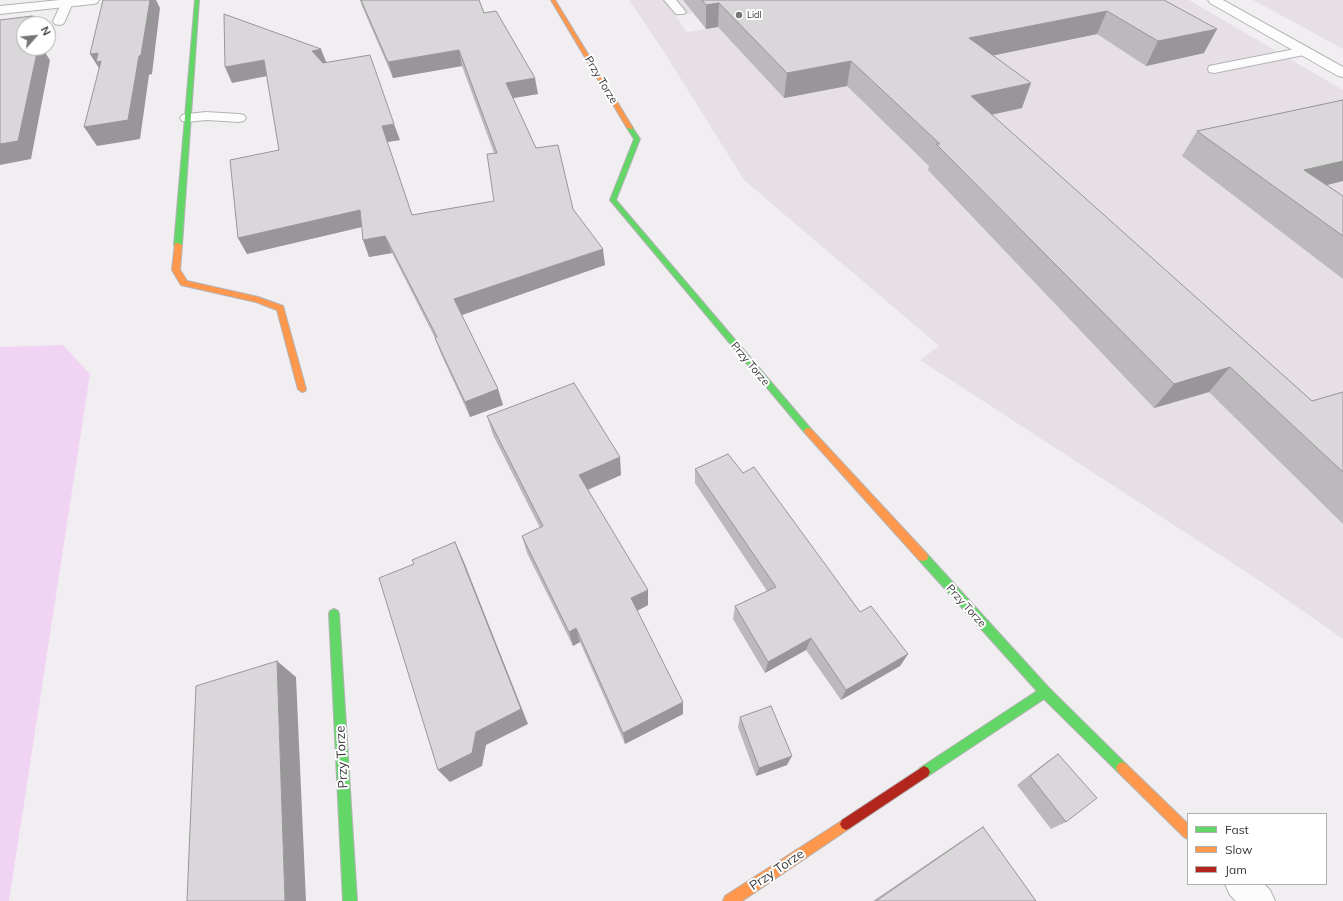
<!DOCTYPE html>
<style>
body{margin:0}
#map{position:relative;width:1343px;height:901px;overflow:hidden;background:#f1eef1;font-family:Mulish,sans-serif}
canvas{display:block}
.legend{position:absolute;left:1187px;top:813px;width:140px;height:72px;box-sizing:border-box;background:#fff;border:1px solid #afafaf;margin:0;padding:5px 7px;list-style:none;font-size:12px;color:#383638}
.legend li{display:flex;align-items:center;gap:8px;height:20px}
.legend b{width:20px;border:1px solid #afafaf}
.north{position:absolute;left:16px;top:16px;width:40px;height:40px;box-sizing:border-box;background:#fff;border:1px solid #afafaf;border-radius:50%;rotate:63deg;font-size:11px;font-weight:700;line-height:16px;text-align:center;color:#383638}
.north::after{content:'';display:block;margin:auto;width:14px;height:18px;background:#797679;clip-path:polygon(50% 0,100% 100%,50% 72%,0 100%)}
</style>
<div id="map">
<canvas width="1343" height="901"></canvas>
<ul class="legend">
<li><b style="height:5px;background:#63d668"></b>Fast</li>
<li><b style="height:5px;background:#ff974d"></b>Slow</li>
<li><b style="height:5px;background:#b3261e"></b>Jam</li>
</ul>
<div class="north">N</div>
</div>
<script>
const g = document.querySelector('canvas').getContext('2d');
g.lineJoin = 'round';
function paint(path, color) {
  g.fillStyle = color;
  g.fill(path, 'evenodd');
}
function shape(rows) {
  const path = new Path2D();
  for (const r of rows) {
    path.moveTo(r[0], r[1]);
    for (let i = 2; i < r.length; i += 2) path.lineTo(r[i], r[i + 1]);
  }
  return path;
}
function trace(path, color, width, dash) {
  g.strokeStyle = color;
  g.lineWidth = width;
  g.lineCap = dash ? 'butt' : 'round';
  g.setLineDash(dash || []);
  g.stroke(path);
}
function label(font, color, halo, rows, align = 'center') {
  g.font = font + ' Mulish,sans-serif';
  g.lineWidth = 4;
  g.setLineDash([]);
  g.textBaseline = 'middle';
  g.strokeStyle = halo;
  g.fillStyle = color;
  for (const [text, x, y, turn = 0] of rows) {
    g.save();
    g.translate(x, y);
    g.rotate((+turn || 0) * Math.PI / 180);
    g.textAlign = isNaN(turn) ? turn : align;
    if (halo) g.strokeText(text, 0, 0);
    g.fillText(text, 0, 0);
    g.restore();
  }
}
paint(shape([
 [629,0,683,0,693,13,676,16,687,32,884,0,1189,0,1343,90,1343,639,1260,581,920,360,939,346,744,180,664,52],
 [1253,0,1343,0,1343,49]
]), '#e6dfe6');
paint(shape([
 [63,345,90,374,9,901,0,901,0,347]
]), '#f1d4f4');
const lane = shape([
 [63,0,71,0,73,2,65,21,63,24,59,25,55,24,53,21,63,0],
 [664,0,676,0,686,12,684,14,676,14,664,0],
 [1305,47,1309,48,1311,51,1309,54,1214,73,1209,72,1208,69,1209,66,1214,65,1305,47],
 [206,112,239,114,244,115,246,118,244,121,239,122,206,120,187,122,182,121,180,118,182,115,187,114,206,112]
]);
const street = shape([
 [60,0,99,0,97,3,93,4,0,14,0,6,60,0],
 [1208,0,1223,0,1343,67,1343,77,1338,76,1210,3,1208,0],
 [1225,884,1264,884,1270,890,1275,901,1236,901,1230,895,1225,884]
]);
const fast = shape([
 [195,0,199,0,182,245,178,247,174,245,195,0],
 [630,126,632,127,640,139,616,200,811,429,812,431,811,433,805,433,610,200,634,139,627,128,630,126],
 [923,553,927,554,1049,688,1126,764,1128,768,1126,772,1122,774,1118,772,1044,699,928,776,924,778,920,776,918,772,920,768,1037,691,919,560,918,557,919,554,923,553],
 [334,609,338,611,339,614,357,901,343,901,329,614,330,611,334,609]
]);
const slow = shape([
 [551,0,555,0,633,128,632,129,627,128,551,0],
 [175,243,178,243,182,245,180,270,187,281,258,297,283,306,306,389,305,391,302,392,298,389,277,310,256,302,181,285,172,270,175,243],
 [808,428,811,429,927,554,928,557,927,560,923,561,919,560,805,433,804,431,805,429,808,428],
 [1122,762,1126,764,1188,824,1188,839,1184,837,1118,772,1116,768,1118,764,1122,762],
 [846,818,850,820,852,824,850,828,742,901,723,901,725,896,846,818]
]);
const jam = shape([
 [924,766,928,768,930,772,928,776,850,828,846,830,842,828,840,824,842,820,924,766]
]);
trace(lane, '#b4b3b4', 2);
trace(street, '#b4b3b4', 2);
trace(fast, '#b4b3b4', 2);
trace(slow, '#b4b3b4', 2);
trace(jam, '#b4b3b4', 2);
paint(lane, '#fdfcfd');
paint(street, '#fdfcfd');
paint(fast, '#63d668');
paint(slow, '#ff974d');
paint(jam, '#b3261e');
paint(shape([
 [360,0,479,0,484,13,538,94,512,98,536,148,573,209,605,265,462,315,498,389,503,405,470,417,441,354,435,338,392,253,369,257,362,227,247,254,238,238,279,150,267,76,232,83,326,62,400,140,387,142,412,215,494,201,494,153,462,66,393,78,362,6],
 [683,0,1164,0,1204,53,1146,66,1097,34,994,55,1022,108,991,115,1312,401,1343,392,1343,524,1209,392,1154,408,928,170,929,166,847,86,784,98,718,27,706,29],
 [1343,100,1343,181,1327,185,1343,196,1343,279,1182,156,1197,131],
 [487,416,621,475,588,490,648,605,637,611,683,714,625,744,580,642,573,646,527,553,522,536,540,528,493,435],
 [695,469,743,473,860,612,908,654,900,666,841,700,806,650,765,673,733,619,735,606,767,591,695,483],
 [740,717,787,765,756,776,738,727],
 [1058,754,1066,822,1051,829,1017,785,1045,763],
 [983,827,1036,901,873,901,967,837]
]), '#bbb9bb');
paint(shape([
 [150,0,156,0,160,8,152,74,149,75,140,139,97,146,84,127],
 [719,3,718,27,706,29,706,5],
 [1107,11,1097,34,962,62,969,38],
 [32,16,38,24,29,24],
 [1217,29,1204,53,1146,66,1158,41],
 [24,37,24,48,42,48,50,60,31,159,0,165,0,144,21,45],
 [321,49,327,64,318,66,312,51],
 [459,50,462,66,393,78,388,62],
 [98,53,113,80,102,73,90,54],
 [264,60,271,75,232,83,225,67],
 [851,61,847,86,784,98,787,73],
 [535,78,538,94,508,99,506,83],
 [1031,83,1022,108,962,121,971,96],
 [394,124,400,140,387,142,382,126],
 [1343,161,1343,181,1286,195,1304,170],
 [360,210,366,226,247,254,238,238],
 [385,236,392,253,369,257,363,240],
 [603,249,605,265,459,316,454,299],
 [1230,367,1209,392,1154,408,1174,384],
 [498,389,503,405,470,417,465,402],
 [620,457,621,475,582,492,579,475],
 [455,542,464,562,528,724,486,745,482,766,450,782,438,770],
 [648,590,648,605,633,613,631,598],
 [576,628,580,642,573,646,569,632],
 [811,638,806,650,765,673,768,662],
 [908,654,900,666,841,700,846,690],
 [277,661,296,677,306,901,285,901],
 [683,702,683,714,625,744,623,733],
 [792,756,787,765,756,776,759,768]
]), '#989698');
const building = shape([
 [103,0,150,0,141,55,139,56,128,120,84,127,101,61,96,62,98,53,90,54,103,0],
 [361,0,479,0,484,13,496,11,535,78,506,83,536,148,558,145,573,209,603,249,454,299,498,389,465,402,435,338,437,337,385,236,363,240,360,210,238,238,230,160,279,150,264,60,225,67,224,14,321,49,312,51,323,63,370,55,394,124,382,126,412,215,494,201,487,154,497,153,459,50,388,62,361,0],
 [702,0,1164,0,1217,29,1158,41,1107,11,969,38,1031,83,971,96,1312,401,1343,392,1343,472,1230,367,1174,384,936,144,940,144,851,61,787,73,719,3,706,5,702,0],
 [32,16,29,24,24,24,24,37,21,45,24,45,24,48,38,48,18,141,0,144,0,20,32,16],
 [1343,100,1343,161,1304,170,1343,196,1343,236,1197,131,1343,100],
 [574,383,620,457,579,475,648,590,631,598,683,702,623,733,576,628,569,632,522,536,543,526,487,416,574,383],
 [728,454,743,473,754,467,860,612,871,606,908,654,846,690,811,638,768,662,735,606,776,587,695,469,728,454],
 [455,542,521,709,476,732,472,753,438,770,379,578,414,564,412,560,455,542],
 [277,661,285,901,187,901,196,686,277,661],
 [771,706,792,756,759,768,740,717,771,706],
 [1058,754,1097,798,1066,822,1030,776,1058,754],
 [983,827,1036,901,876,901,983,827]
]);
paint(building, '#d9d7d9');
trace(building, '#989698', 1);
for (const [x, y, r, color] of [
 [739,15,4,"#797679"]
]) {
  const dot = new Path2D();
  dot.arc(x, y, r, 0, 2 * Math.PI);
  g.fillStyle = color;
  g.fill(dot);
  trace(dot, '#fff', 1.5);
}
label('9px', '#383638', '#fff', [
 ["Lidl",747,15]
], 'left');
label('11px', '#383638', '#fff', [
 ["Przy Torze",601,80,59],
 ["Przy Torze",750,364,50],
 ["Przy Torze",966,606,48]
]);
label('13px', '#383638', '#fff', [
 ["Przy Torze",342,757,-93],
 ["Przy Torze",777,870,-34]
]);
</script>
